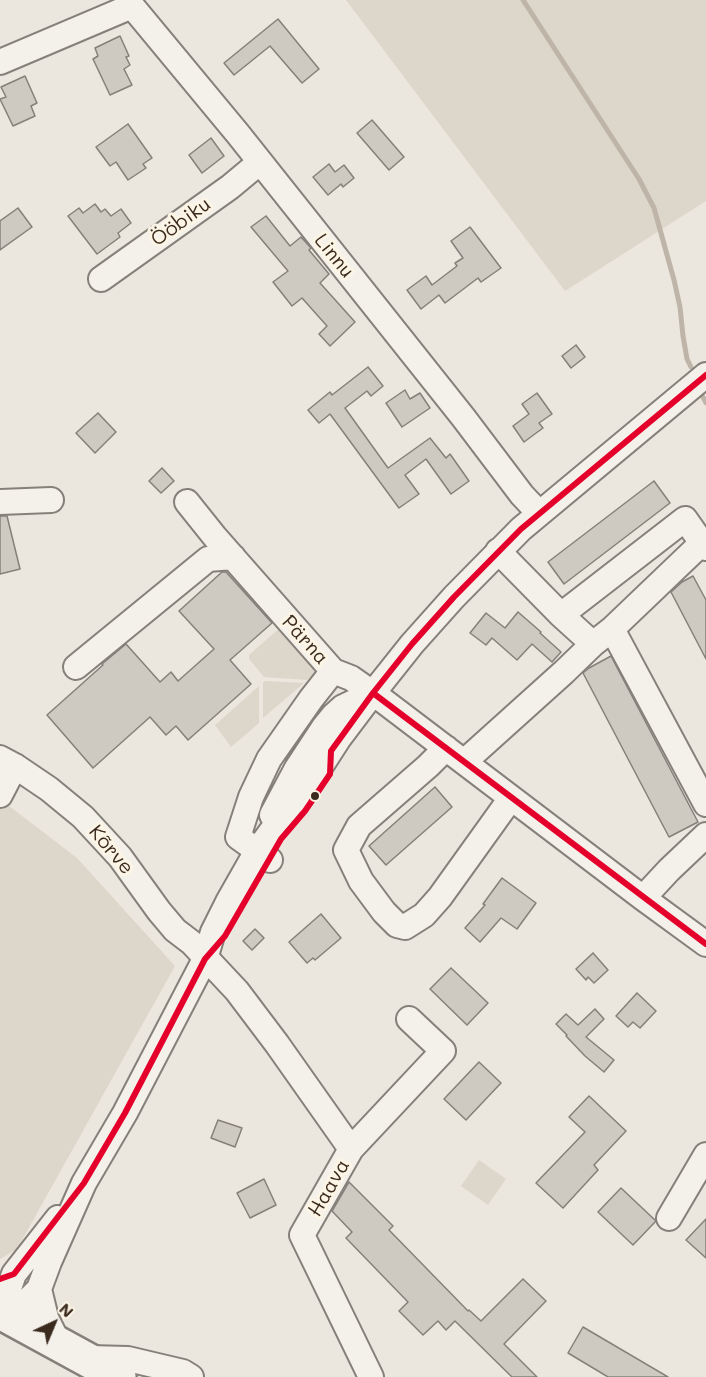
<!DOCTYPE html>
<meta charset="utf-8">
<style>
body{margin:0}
#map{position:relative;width:706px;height:1377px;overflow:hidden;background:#ebe7de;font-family:Mali,sans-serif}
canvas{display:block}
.north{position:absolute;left:24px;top:1293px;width:60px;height:60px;-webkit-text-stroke:4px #fcf5e5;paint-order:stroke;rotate:44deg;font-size:16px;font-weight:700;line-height:24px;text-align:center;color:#3b2a1e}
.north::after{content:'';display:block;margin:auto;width:21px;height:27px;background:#3b2a1e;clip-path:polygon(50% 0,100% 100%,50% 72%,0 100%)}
</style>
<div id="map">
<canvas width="706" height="1377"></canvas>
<div class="north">N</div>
</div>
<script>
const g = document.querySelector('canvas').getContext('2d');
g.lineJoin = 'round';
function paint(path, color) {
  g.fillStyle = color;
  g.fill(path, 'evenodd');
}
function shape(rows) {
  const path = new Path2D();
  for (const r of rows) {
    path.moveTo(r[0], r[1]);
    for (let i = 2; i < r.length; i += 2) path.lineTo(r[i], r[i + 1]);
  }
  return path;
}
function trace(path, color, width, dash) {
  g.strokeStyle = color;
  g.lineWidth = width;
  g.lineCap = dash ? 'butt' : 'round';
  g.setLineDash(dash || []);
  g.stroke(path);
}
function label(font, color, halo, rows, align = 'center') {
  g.font = font + ' Mali,sans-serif';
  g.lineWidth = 6;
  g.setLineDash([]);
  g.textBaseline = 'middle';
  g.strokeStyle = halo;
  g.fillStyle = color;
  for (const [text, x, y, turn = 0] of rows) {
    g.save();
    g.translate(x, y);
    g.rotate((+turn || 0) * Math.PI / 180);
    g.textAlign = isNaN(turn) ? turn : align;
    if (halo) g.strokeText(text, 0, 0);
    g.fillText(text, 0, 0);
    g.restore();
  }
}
paint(shape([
 [346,0,706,0,706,201,565,291],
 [282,626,319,669,307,680,264,677,249,659,249,655],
 [265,681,303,683,304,683,263,718,263,683],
 [259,686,259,723,231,747,215,725],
 [0,799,77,858,175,966,17,1249,0,1259],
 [479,1160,506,1179,488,1205,461,1186]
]), '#ddd6ca');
trace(shape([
 [523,0,639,179,654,208,674,280,680,307,683,336,687,359,691,367],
 [703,397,706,403]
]), '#beb5a8', 5);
const building = shape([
 [278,19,319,69,302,83,270,46,234,75,224,63,278,19],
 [120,36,129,56,126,57,130,65,124,69,132,85,110,95,93,59,98,56,95,48,120,36],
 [25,76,37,103,31,106,35,116,13,126,0,99,6,97,1,87,25,76],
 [372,120,404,157,389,170,357,133,372,120],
 [128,124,152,158,143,164,146,168,128,180,116,162,110,166,96,147,128,124],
 [211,138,224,156,202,173,189,155,211,138],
 [329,164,335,172,344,165,354,178,343,187,341,184,328,195,313,177,329,164],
 [95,204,101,212,105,209,111,216,121,209,131,223,118,233,120,237,97,254,68,216,79,208,83,213,95,204],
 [18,208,32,227,0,250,0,221,18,208],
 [266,216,290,246,301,237,311,248,309,250,329,274,320,283,355,322,330,346,319,334,327,326,302,298,292,306,273,282,288,271,251,227,266,216],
 [470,227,501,268,481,282,478,278,445,303,439,295,421,309,407,290,426,276,432,285,457,266,455,263,463,258,451,241,470,227],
 [576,345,585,357,571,368,562,356,576,345],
 [368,367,383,386,371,396,367,391,345,408,388,468,430,438,446,458,450,454,469,481,451,494,426,459,405,475,419,494,399,508,330,414,319,423,308,410,330,392,332,395,368,367],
 [405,390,410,399,420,393,430,408,402,427,386,403,405,390],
 [537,393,552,414,539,423,543,428,524,442,513,426,529,414,522,404,537,393],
 [98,413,116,432,95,453,76,433,98,413],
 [162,468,174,481,161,493,149,481,162,468],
 [654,481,670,503,564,584,548,562,654,481],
 [0,516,7,516,20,569,0,574,0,516],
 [222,572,226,572,272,623,230,660,251,684,188,740,176,726,166,735,150,717,93,768,47,715,103,665,102,664,126,644,160,682,171,672,178,681,214,649,179,611,222,572],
 [693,576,706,600,706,659,671,592,682,582,693,576],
 [518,612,541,632,540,633,561,652,552,662,532,644,517,660,492,638,486,645,470,633,486,613,505,628,518,612],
 [611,656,698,822,669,837,583,673,589,668,611,656],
 [435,787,452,807,386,865,369,846,435,787],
 [502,878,536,903,517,929,501,918,480,942,465,928,485,905,483,904,502,878],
 [321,914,341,938,315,960,313,958,307,963,289,942,321,914],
 [255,929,264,938,252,950,243,941,255,929],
 [593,953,608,970,594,983,588,977,586,980,576,969,593,953],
 [451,968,488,1003,467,1025,430,989,451,968],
 [637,993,656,1011,640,1028,633,1022,628,1027,616,1016,637,993],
 [595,1009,604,1019,586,1037,614,1060,604,1072,585,1056,566,1036,567,1035,556,1024,566,1014,578,1025,595,1009],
 [479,1062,501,1083,466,1120,444,1099,479,1062],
 [589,1096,626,1131,594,1165,598,1170,563,1208,536,1183,585,1132,569,1117,589,1096],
 [218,1120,242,1128,235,1147,211,1138,218,1120],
 [264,1179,276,1205,250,1218,237,1193,264,1179],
 [349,1182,393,1226,389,1230,468,1311,469,1310,481,1321,523,1279,546,1301,504,1344,537,1377,512,1377,455,1321,446,1330,438,1321,423,1335,399,1311,408,1302,346,1238,352,1232,332,1211,349,1182],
 [621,1188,656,1221,633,1245,598,1212,621,1188],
 [706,1219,706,1258,686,1240,706,1219],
 [583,1327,668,1377,608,1377,568,1353,583,1327]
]);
paint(building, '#cecac2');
trace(building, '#858079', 1.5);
const minor = shape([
 [127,0,238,134,463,417,522,495,539,513],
 [0,62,132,6],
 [101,279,230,187,260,162],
 [0,502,51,500],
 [187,502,215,537,333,671,351,678,381,699,643,898,706,944],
 [498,551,561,615,593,644,612,629,702,543,706,548],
 [561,615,685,519,702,543],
 [612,629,706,804],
 [76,667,208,559,233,557],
 [446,748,428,766,359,826,346,850,361,881,384,912,397,925,405,927,424,915,440,897,511,798],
 [0,758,15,766,49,789,83,817,120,857,159,911,175,930,192,943,237,991,277,1044,351,1149,302,1235,371,1377],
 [464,762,564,672,593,644],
 [0,795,15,766],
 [272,815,297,768,324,727,333,716,343,707,368,695],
 [270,860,238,837,251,797,269,759,311,699,333,671],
 [643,898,669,870,706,835],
 [351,1149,443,1051,409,1019],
 [669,1218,706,1155],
 [39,1289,46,1318,59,1344],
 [7,1316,25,1303,39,1289,49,1262,84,1183,125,1113,205,959,213,932,228,902,257,851,291,804,301,797,339,738,373,693,412,644,454,597,521,529,706,375],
 [7,1316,8,1291,14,1274,58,1218],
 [89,1358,128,1359,183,1372,191,1377]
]);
const highway = shape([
 [0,1312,119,1377]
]);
trace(minor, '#858079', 28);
trace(highway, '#858079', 38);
trace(minor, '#f4f0ea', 24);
trace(highway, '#f4f0ea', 33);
trace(shape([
 [373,693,706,944],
 [0,1279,14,1274,84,1183,125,1113,205,959,225,936,281,839,305,811,330,774,331,751,373,693,412,644,454,597,521,529,706,375]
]), '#e4002b', 6);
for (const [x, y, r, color] of [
 [315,796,5,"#3b2a1e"]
]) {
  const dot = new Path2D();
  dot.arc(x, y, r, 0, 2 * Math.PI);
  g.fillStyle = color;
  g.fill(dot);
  trace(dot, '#fcf5e5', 2);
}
label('20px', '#3b2a1e', '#fcf5e5', [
 ["Ööbiku",181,222,-36],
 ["Linnu",334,256,51],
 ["Pärna",305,640,48],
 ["Kõrve",111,850,50],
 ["Haava",329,1188,-60]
]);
</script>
